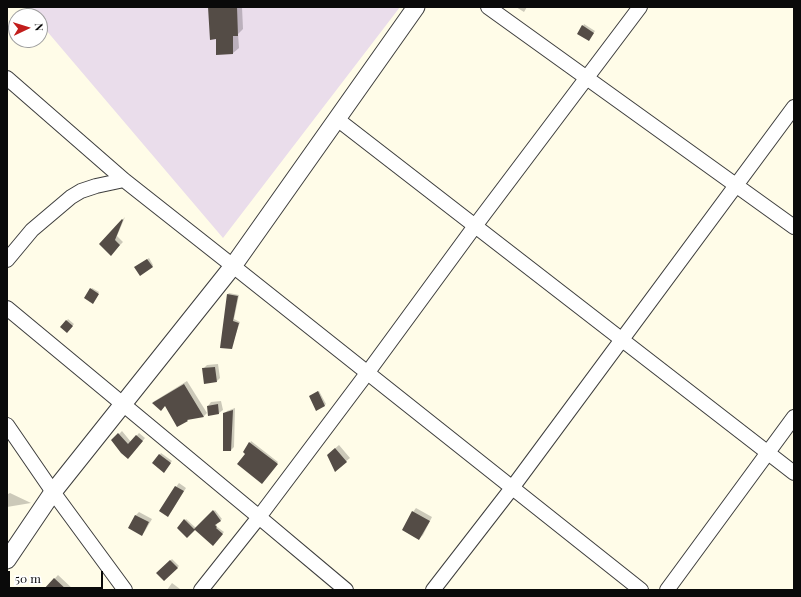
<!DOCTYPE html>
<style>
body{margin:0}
#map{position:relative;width:801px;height:597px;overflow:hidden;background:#fffce8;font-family:"Playfair Display",serif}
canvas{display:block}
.frame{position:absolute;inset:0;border:8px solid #0a0a0a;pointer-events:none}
.north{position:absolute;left:8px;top:8px;width:40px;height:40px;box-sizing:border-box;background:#fff;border:1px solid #9d9d9d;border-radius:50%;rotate:86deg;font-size:11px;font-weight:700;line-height:16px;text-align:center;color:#0a0a0a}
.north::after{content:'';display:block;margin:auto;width:14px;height:18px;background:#c21d1b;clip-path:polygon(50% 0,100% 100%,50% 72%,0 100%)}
.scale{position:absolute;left:8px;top:571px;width:95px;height:18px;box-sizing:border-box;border:2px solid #0a0a0a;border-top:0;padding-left:5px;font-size:12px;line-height:14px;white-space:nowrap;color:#0a0a0a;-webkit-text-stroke:3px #fff;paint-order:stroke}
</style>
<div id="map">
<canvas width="801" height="597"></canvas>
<div class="frame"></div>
<div class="north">N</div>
<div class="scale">50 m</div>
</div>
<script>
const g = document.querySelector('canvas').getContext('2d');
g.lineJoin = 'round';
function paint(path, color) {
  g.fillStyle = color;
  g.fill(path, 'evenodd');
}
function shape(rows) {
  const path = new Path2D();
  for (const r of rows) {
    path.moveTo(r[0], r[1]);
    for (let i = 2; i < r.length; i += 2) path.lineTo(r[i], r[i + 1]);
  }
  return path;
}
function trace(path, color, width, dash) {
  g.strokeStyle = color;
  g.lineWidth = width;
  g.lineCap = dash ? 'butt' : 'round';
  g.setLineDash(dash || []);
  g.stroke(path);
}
paint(shape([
 [27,7,400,7,223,238,40,23,40,16,34,16]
]), '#eaddeb');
paint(shape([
 [209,7,242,7,243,29,238,34,239,48,233,53,217,54,217,38],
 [516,7,527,7,524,12],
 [584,24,595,31,590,38,583,26],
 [125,217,117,236,123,242,111,254,100,244],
 [149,258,153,265,152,267,137,266],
 [92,288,99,292,94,301,91,289],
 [229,293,239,295,234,319,240,322,231,348,228,294],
 [68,319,74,324,67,332,61,327],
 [218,364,220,378,217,381,203,369,207,365],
 [187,381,207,413,204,416,189,418,165,405,153,402],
 [319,391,326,404,324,406,310,396],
 [221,401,223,410,219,413,209,415,208,406,211,402],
 [235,408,234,447,231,450,224,414,227,411],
 [122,431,131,442,139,433,145,438,131,455,113,440],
 [251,441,278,462,263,481,250,443],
 [339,445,350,458,335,470,332,451],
 [161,453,172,461,165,470,154,463],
 [179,483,186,488,171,512,176,487],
 [10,493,31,503,7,507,8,494],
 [416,508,432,517,423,535,419,539,413,512],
 [215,510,222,519,216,524,217,525,216,526,224,532,213,544,195,528,187,536,178,528,186,519,196,528],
 [139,512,152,519,145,531,142,535,129,528,136,515],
 [172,559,179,566,164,580,158,573],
 [58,575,74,590,44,590],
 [172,583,180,589,180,590,167,590]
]), '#0003');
paint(shape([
 [208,7,237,7,238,36,233,36,233,54,216,55,216,39,210,40],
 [582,25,594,33,589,41,577,34],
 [122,219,123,220,115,240,120,245,111,256,99,244],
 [147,259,153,267,140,276,134,267],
 [90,288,99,294,93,304,84,298],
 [227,294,238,296,233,321,239,323,232,349,220,348],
 [66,320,73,326,67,333,60,327],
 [215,367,217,382,204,384,202,368],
 [184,384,204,417,187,420,188,421,177,427,165,406,161,411,152,403],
 [318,391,325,406,316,411,309,396],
 [218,404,219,414,208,416,207,406],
 [233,410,231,451,223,451,223,413],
 [118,433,128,444,136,435,143,441,128,459,121,453,111,440],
 [249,442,278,464,262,484,237,464,245,454,243,452],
 [335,448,347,462,335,472,327,455],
 [159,454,171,463,164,473,152,463],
 [175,486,184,491,168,517,159,511],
 [213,510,221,521,215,525,217,527,216,528,223,534,213,546,195,530,187,538,177,528,184,519,194,529],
 [412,511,430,521,419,540,402,530],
 [135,515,149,522,142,536,128,528],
 [170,560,178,568,164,581,156,573],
 [54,578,67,590,43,590]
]), '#544c46');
const minor = shape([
 [488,7,794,227],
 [7,78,124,180,233,266,641,590],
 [337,119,794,473],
 [7,260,32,230,71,197,81,191,96,186,124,180],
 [7,308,259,517,346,590],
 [7,425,53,492,125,590],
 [201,590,259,517,368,372,475,226,640,7],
 [433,590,512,488,794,107],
 [667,590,794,417]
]);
const tertiary = shape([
 [7,560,53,492,233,266,416,7]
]);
trace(minor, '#3d3d3d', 16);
trace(tertiary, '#3d3d3d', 19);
trace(minor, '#fff', 14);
trace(tertiary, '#fff', 17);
</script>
